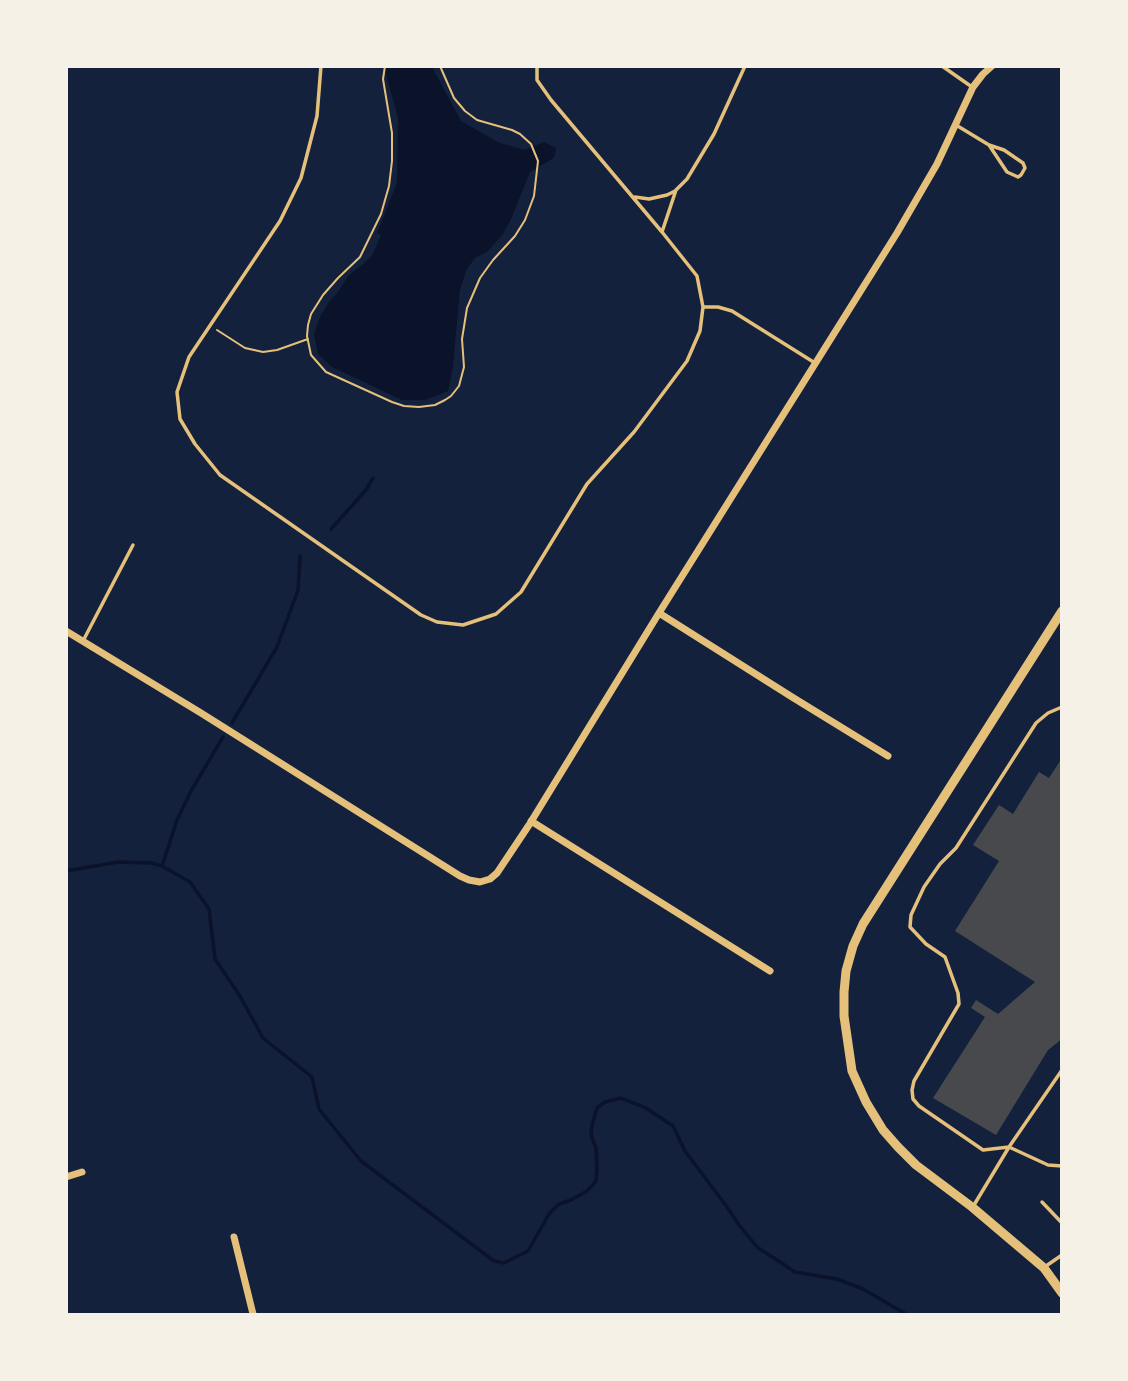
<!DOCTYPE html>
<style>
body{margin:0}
#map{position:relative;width:1128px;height:1381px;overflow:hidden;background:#14213d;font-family:"Space Grotesk",sans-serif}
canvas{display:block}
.frame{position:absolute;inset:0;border:68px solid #f6f1e7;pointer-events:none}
</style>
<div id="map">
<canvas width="1128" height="1381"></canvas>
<div class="frame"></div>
</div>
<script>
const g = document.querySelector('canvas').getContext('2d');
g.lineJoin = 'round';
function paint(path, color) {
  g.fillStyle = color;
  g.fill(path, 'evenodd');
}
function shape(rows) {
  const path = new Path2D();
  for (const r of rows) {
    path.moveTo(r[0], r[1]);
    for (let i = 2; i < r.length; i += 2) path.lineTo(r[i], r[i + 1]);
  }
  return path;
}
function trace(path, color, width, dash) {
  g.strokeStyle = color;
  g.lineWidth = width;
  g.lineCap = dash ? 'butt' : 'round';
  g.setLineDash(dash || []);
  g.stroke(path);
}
paint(shape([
 [384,67,432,67,461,121,500,143,525,150,544,142,556,148,554,158,530,172,511,219,503,234,487,252,475,258,467,269,460,289,453,367,448,391,425,400,402,400,332,367,318,354,314,335,319,319,328,303,338,292,348,276,362,265,373,254,381,235,377,233,397,183,398,118]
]), '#0b132b');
trace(shape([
 [331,529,366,490,373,478],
 [232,723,277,647,298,590,300,556],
 [162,866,177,820,191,791,223,737],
 [66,871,118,862,151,863,162,866,190,882,209,909,215,959,240,996,263,1038,312,1077,319,1109,361,1161,494,1261,504,1263,528,1251,549,1214,559,1204,571,1200,587,1191,596,1181,597,1168,596,1148,591,1135,592,1125,597,1108,605,1102,621,1098,646,1108,673,1126,685,1151,727,1207,739,1225,757,1247,795,1272,837,1279,863,1289,906,1314]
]), '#0b132b', 3.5);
paint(shape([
 [1062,758,1062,1039,1048,1050,996,1135,933,1098,985,1017,971,1008,976,1000,998,1014,1035,982,955,931,999,861,973,845,999,805,1013,814,1039,772,1049,778]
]), '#48494c');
trace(shape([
 [385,66,383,79,392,133,392,161,389,186,381,214,360,257,338,278,323,295,311,314,308,325,307,336,311,355,326,372,392,402,404,406,419,407,435,405,445,400,451,396,459,386,464,367,462,339,467,308,480,278,493,260,515,236,525,220,534,196,538,161,531,144,520,134,512,130,477,120,465,111,454,98,440,66],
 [217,330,245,348,263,352,277,350,308,339]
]), '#e5c07b', 2);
trace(shape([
 [321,66,317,116,301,178,280,221,189,357,177,392,180,419,195,444,220,475,421,615,437,622,463,625,496,614,521,592,587,484,634,432,687,361,700,331,703,307,697,276,662,232,551,100,537,80,537,66],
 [942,66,972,87],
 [956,125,989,145,1007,172,1018,177,1021,175,1025,168,1023,163,1004,150,989,145],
 [635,197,649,199,667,195,675,191],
 [662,232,676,190,687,179,714,134,745,66],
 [703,307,718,307,732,311,815,363],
 [83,641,133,545],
 [1062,707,1048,713,1036,723,956,848,940,864,924,887,911,915,910,927,926,944,945,957,958,993,959,1004,914,1081,912,1090,913,1099,919,1106,983,1150,1009,1147,1048,1165,1062,1166],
 [1042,1202,1062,1223],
 [974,1205,1009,1147,1062,1070],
 [1046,1266,1062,1255]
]), '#e5c07b', 3.5);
trace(shape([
 [659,613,792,697,888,756],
 [66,631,201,713,460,876,469,880,480,882,490,879,497,873,529,825,659,613,897,233,937,164,973,87,983,74,992,66],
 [531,821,770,971],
 [66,1177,82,1172],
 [234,1237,253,1314]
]), '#e5c07b', 7);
trace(shape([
 [1062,611,863,924,853,946,846,971,844,992,844,1016,852,1071,866,1102,883,1130,898,1147,916,1165,972,1207,1044,1268,1062,1293]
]), '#e5c07b', 9);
</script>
